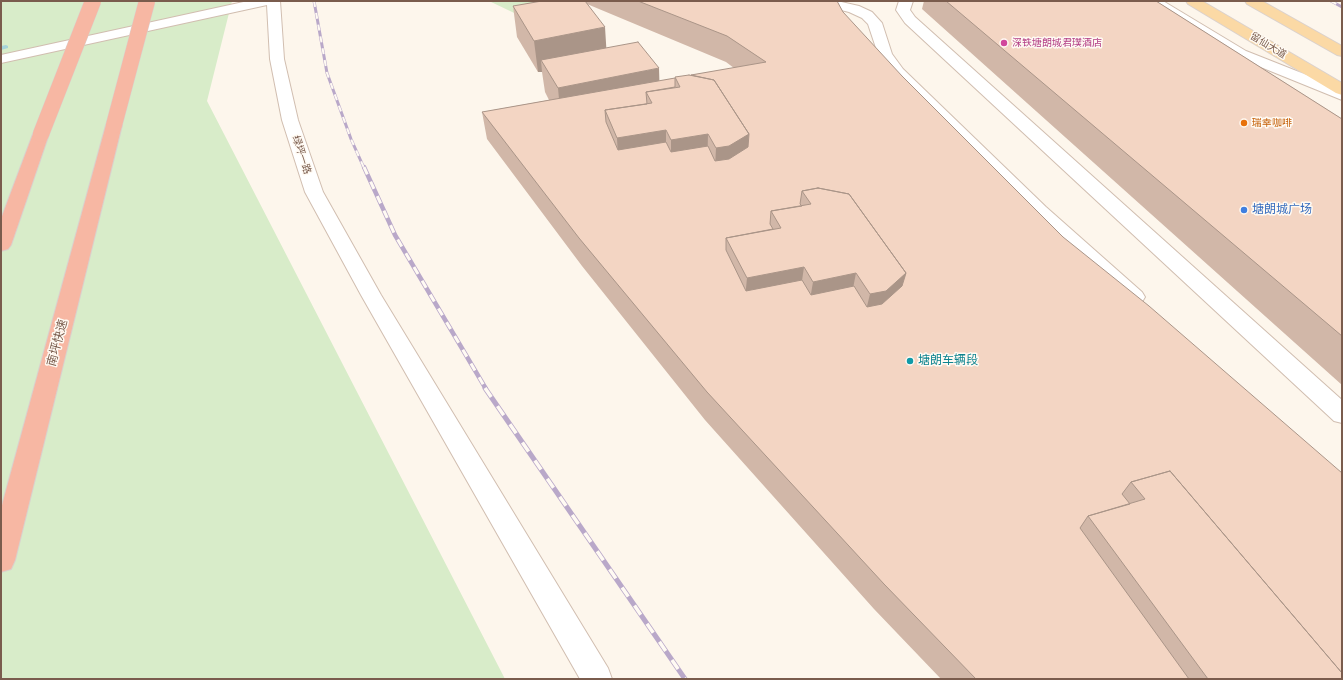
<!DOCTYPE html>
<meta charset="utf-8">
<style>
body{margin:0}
#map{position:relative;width:1343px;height:680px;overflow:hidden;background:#fdf6ec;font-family:"Roboto Condensed",sans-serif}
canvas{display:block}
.frame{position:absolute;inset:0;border:2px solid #7a5c4d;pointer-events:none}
</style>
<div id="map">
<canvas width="1343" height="680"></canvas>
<div class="frame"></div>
</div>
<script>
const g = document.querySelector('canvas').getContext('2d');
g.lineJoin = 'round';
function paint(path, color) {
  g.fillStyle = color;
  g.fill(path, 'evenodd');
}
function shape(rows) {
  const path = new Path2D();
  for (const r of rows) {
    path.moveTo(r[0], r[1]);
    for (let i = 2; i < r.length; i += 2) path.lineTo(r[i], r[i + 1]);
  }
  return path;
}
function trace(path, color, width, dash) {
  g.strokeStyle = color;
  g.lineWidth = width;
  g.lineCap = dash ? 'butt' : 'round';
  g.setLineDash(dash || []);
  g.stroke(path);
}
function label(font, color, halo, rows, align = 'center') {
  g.font = font + ' "Roboto Condensed","Noto Sans SC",sans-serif';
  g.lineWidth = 3;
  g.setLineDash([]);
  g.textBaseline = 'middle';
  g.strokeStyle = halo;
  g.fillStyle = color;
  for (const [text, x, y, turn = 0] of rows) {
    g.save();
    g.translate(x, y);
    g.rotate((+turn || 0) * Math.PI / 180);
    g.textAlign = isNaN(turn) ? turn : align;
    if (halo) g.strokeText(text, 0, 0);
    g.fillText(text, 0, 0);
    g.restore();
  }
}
paint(shape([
 [1,1,232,1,207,101,505,679,1,679],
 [489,1,549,1,531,21]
]), '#d8ecc9');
paint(shape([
 [6,45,8,46,8,48,1,50,1,46,6,45]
]), '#a5d3da');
const minor = shape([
 [248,1,280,1,284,59,298,120,323,192,381,295,608,668,612,679,580,679,361,295,305,192,282,120,270,59,267,5,1,63,1,55,248,1],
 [809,1,837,1,859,6,872,12,882,23,892,54,903,69,1046,207,1142,292,1145,297,1142,302,1135,304,1128,302,1032,215,906,89,893,75,878,54,868,24,862,18,849,12,837,9,804,8,802,5,804,2,809,1],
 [899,1,913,1,910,10,915,17,1342,400,1342,423,1334,421,905,23,896,10,899,1],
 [1147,1,1163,1,1246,51,1342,89,1342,100,1236,57,1149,4,1147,1]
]);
const major = shape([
 [1186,1,1202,1,1342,83,1342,95,1336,93,1188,4,1186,1],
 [1245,1,1262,1,1342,46,1342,56,1337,55,1247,4,1245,1]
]);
const highway = shape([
 [114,120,120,121,122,125,15,560,11,569,1,572,1,509,106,125,108,121,114,120],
 [41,129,47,130,49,134,11,245,8,249,1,251,1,219,33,134,35,130,41,129]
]);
trace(minor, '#d1beb0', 2);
trace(major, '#dad1cd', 2);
trace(highway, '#dad1cd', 2);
paint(minor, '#fff');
paint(major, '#fbd9a5');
paint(highway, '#f7b7a3');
const railFar2 = shape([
 [314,1,327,73,351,139,364,168],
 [1331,1,1342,7]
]);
const railFar1 = shape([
 [364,167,395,235,486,389]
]);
const rail = shape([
 [485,388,685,679]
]);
trace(railFar2, '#b9a8c9', 3);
trace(railFar1, '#b9a8c9', 4.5);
trace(rail, '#b9a8c9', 5);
trace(railFar2, '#fffaf3', 2, [6]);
trace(railFar1, '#fffaf3', 3, [8]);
trace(rail, '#fffaf3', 3.5, [11]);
const highwayBridge = shape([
 [114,125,147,1],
 [41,134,93,1]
]);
trace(highwayBridge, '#dad1cd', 17, []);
trace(highwayBridge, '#f7b7a3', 16);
paint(shape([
 [542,1,837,1,843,12,1342,679,941,679,874,609,705,420,582,266,487,139,482,112,549,100,545,92,542,72,538,72,517,37,513,6],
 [587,4,726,62,734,68,691,75,675,77,675,78,659,81,606,48],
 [924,1,1156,1,1342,119,1342,385,922,9]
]), '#d1b7a8');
paint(shape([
 [605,27,607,59,541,60,542,72,538,72,534,41],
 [659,68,660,101,646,92,605,110,561,121,558,88],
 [666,130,666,170,619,177,617,138],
 [708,134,707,174,671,180,671,140],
 [749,134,746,174,714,188,716,148],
 [804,267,798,308,743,319,747,278],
 [856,273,848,314,806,323,813,282],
 [906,273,895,315,860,335,870,294]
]), '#aa9588');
const building = shape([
 [542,1,585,1,605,27,534,41,513,6,542,1],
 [638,1,837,1,843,12,902,76,1063,237,1149,306,1342,473,1342,673,1170,471,1131,482,1122,494,1130,504,1088,516,1080,528,1189,679,976,679,884,584,707,392,579,238,482,112,675,78,675,87,646,92,647,104,605,110,606,122,618,150,666,142,671,152,708,146,715,161,729,159,748,147,749,134,714,80,691,75,766,62,727,36,638,1],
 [818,188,849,194,906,273,902,286,882,304,867,307,854,286,811,295,802,280,746,291,726,250,726,238,773,229,770,224,771,211,802,206,800,204,802,191,818,188],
 [946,1,1156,1,1342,119,1342,336,946,1],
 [638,42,659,68,558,88,541,60,638,42],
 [689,75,714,80,749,134,729,146,716,148,708,134,671,140,666,130,617,138,605,110,652,103,646,92,680,87,675,77,689,75],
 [818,188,849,194,906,273,886,291,870,294,856,273,813,282,804,267,747,278,726,238,781,228,771,211,811,204,802,191,818,188],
 [1170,471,1342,673,1342,679,1208,679,1088,516,1145,499,1131,482,1170,471]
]);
paint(building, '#f3d5c3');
trace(building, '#aa9588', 1);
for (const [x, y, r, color] of [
 [1004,43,4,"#d1479c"],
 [1244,123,4,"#e8710a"],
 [1244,210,4,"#3f7fe0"],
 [910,361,4,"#0f9aa8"]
]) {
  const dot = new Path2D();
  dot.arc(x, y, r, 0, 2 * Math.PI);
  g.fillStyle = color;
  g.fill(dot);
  trace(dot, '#fffaf3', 1.5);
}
label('10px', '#b23c85', '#fffaf3', [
 ["深铁塘朗城君璞酒店",1012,43]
], 'left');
label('10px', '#7a5c4d', '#fffaf3', [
 ["留仙大道",1268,46,31],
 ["绿坪一路",301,155,72]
]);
label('10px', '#c56008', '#fffaf3', [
 ["瑞幸咖啡",1252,123]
], 'left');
label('12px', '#366cbe', '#fffaf3', [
 ["塘朗城广场",1252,210]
], 'left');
label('12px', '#7a5c4d', '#fffaf3', [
 ["南坪快速",58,343,-75]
]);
label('12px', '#0d838f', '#fffaf3', [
 ["塘朗车辆段",918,361]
], 'left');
</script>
